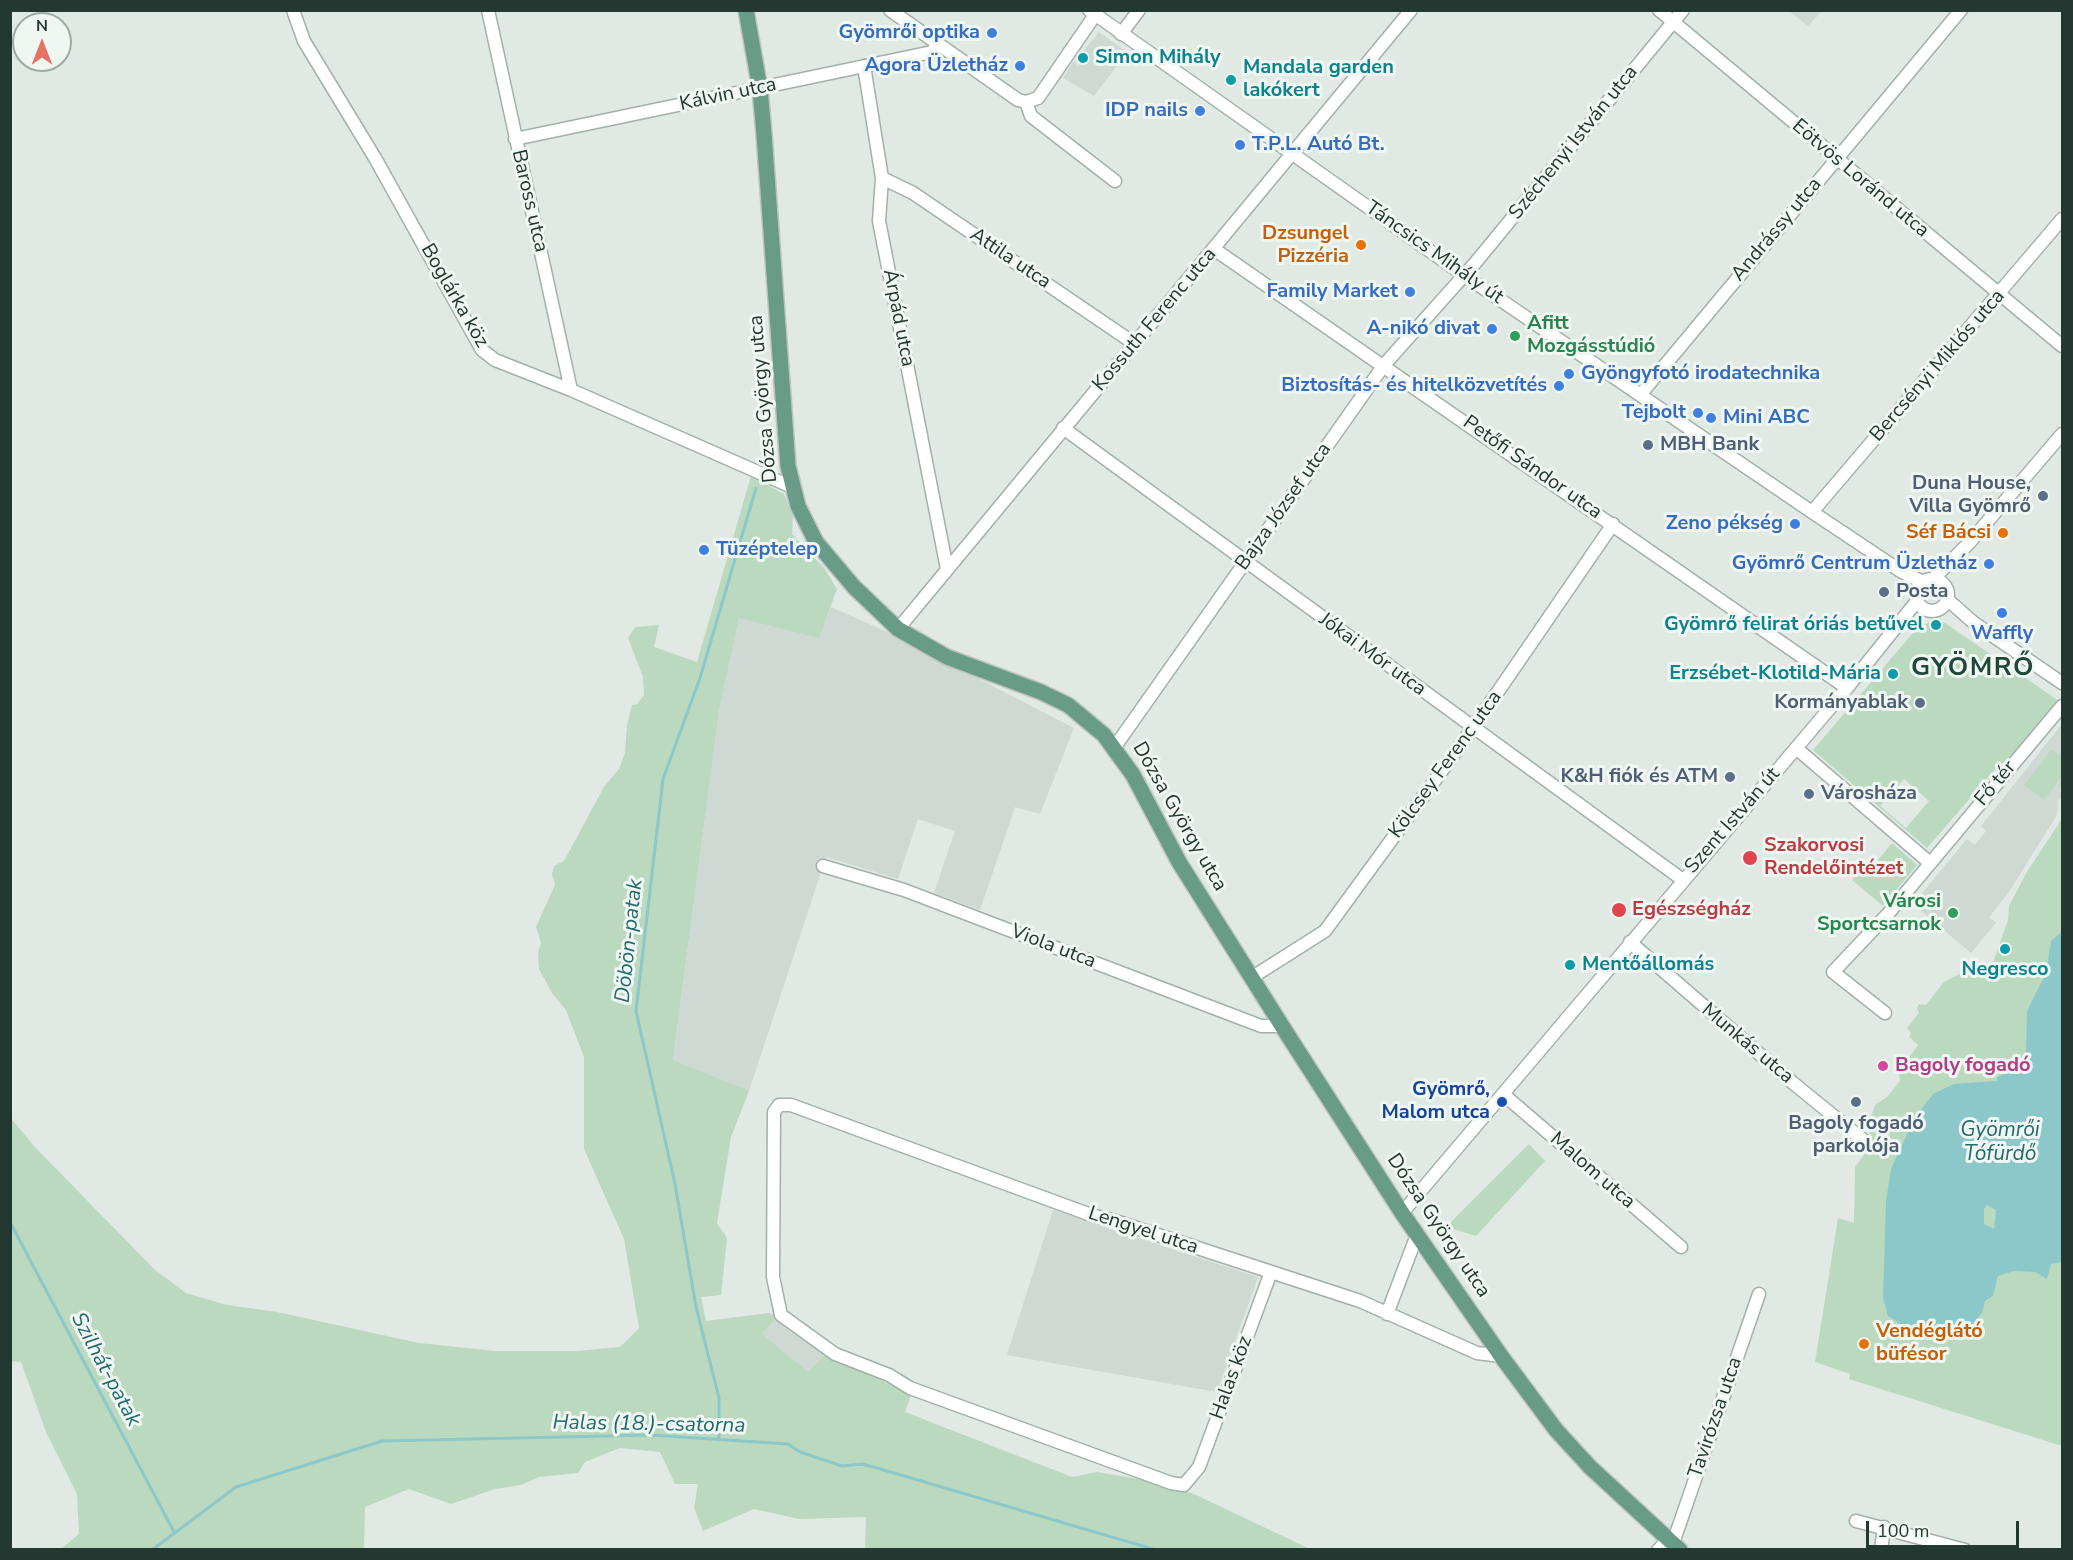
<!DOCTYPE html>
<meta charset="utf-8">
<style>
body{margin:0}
#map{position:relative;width:2073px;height:1560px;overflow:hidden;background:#e0e9e4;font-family:"Nunito Sans",sans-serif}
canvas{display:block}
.frame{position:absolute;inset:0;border:12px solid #223830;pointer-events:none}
.north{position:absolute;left:12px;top:12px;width:60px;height:60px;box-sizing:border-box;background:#f0f6f2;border:2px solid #9eaaa4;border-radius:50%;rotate:0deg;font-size:16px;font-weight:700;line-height:24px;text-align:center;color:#223830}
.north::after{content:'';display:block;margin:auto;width:21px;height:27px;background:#e57363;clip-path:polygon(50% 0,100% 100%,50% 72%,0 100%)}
.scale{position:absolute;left:1866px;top:1521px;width:153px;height:27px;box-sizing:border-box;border:3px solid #223830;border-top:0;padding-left:8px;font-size:18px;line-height:21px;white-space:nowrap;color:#223830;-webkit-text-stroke:4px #f0f6f2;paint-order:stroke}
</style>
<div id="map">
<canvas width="2073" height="1560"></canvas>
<div class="frame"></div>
<div class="north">N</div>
<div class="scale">100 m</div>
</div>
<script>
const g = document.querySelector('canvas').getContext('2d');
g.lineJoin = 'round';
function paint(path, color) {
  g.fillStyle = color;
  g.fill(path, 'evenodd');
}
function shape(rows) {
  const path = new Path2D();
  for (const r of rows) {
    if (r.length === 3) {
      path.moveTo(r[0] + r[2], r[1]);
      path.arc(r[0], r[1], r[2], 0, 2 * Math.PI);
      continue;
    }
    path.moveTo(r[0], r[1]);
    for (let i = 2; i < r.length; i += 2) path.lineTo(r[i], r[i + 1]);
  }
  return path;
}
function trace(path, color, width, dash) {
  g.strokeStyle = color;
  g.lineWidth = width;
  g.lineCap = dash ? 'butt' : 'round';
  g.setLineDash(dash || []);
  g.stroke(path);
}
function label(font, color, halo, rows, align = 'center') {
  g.font = font + ' "Nunito Sans",sans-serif';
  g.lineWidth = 6;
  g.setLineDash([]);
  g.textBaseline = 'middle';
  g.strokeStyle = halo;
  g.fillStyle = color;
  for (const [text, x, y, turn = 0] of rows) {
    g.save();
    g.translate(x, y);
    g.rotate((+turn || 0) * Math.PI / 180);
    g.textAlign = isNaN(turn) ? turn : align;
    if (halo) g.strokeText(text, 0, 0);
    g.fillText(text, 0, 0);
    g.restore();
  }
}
paint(shape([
 [1789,11,1822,11,1808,26],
 [1099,32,1127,52,1094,96,1063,78,1074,61,1078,66,1083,56,1081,54],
 [831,607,894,635,1074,728,1040,814,1015,807,980,910,934,893,955,831,918,819,898,879,826,857,749,1091,673,1061,719,712,739,618,818,637],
 [2062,724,2062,785,2060,789,2062,798,2058,800,2057,815,2007,895,1989,917,1996,923,1971,953,1913,904,1967,839,1975,845,1986,831,1981,826],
 [1053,1210,1258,1277,1217,1392,1007,1355],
 [778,1316,828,1352,808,1373,762,1334]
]), '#ced9d3');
paint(shape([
 [751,476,784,494,793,516,792,534,825,569,837,589,819,638,739,618,719,712,673,1060,749,1091,731,1137,717,1223,727,1238,721,1295,701,1297,706,1321,769,1313,778,1316,762,1334,808,1372,828,1352,834,1357,911,1395,905,1412,1072,1477,1097,1472,1138,1479,1194,1494,1310,1549,865,1549,866,1517,799,1519,754,1509,703,1531,694,1508,698,1484,675,1484,660,1452,620,1448,585,1462,578,1473,539,1477,521,1485,495,1489,451,1504,409,1489,365,1507,364,1548,359,1549,61,1549,79,1534,77,1494,46,1432,21,1362,11,1361,10,1117,34,1146,154,1269,186,1293,227,1305,277,1312,419,1343,495,1351,577,1351,620,1347,639,1328,624,1239,584,1149,584,1057,566,1010,552,993,539,969,538,953,541,943,536,927,555,885,552,874,554,866,564,861,604,787,619,769,625,753,627,725,632,705,637,704,644,695,643,677,628,638,635,627,659,625,654,647,697,662],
 [1934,621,1945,623,2059,701,2003,770,1998,766,1927,848,1813,750,1918,627],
 [1904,779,1929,801,1906,828,1880,806],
 [2052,749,2062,757,2062,776,2044,800,2024,785],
 [2062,819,2062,1446,1849,1379,1850,1374,1815,1362,1838,1218,1854,1223,1855,1167,1864,1155,1871,1136,1868,1127,1875,1105,1887,1097,1900,1081,1899,1072,1918,1045,1909,1037,1911,1033,1907,1028,1919,1013,1917,1008,1919,1004,1926,1005,1944,982,1977,965,1989,974,2008,920,2009,906,2028,870],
 [1892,843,1917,865,1883,906,1852,880,1867,861,1873,866],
 [1529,1144,1545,1161,1476,1236,1446,1227]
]), '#bbd9bf');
paint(shape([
 [2062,932,2062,1262,2051,1264,2047,1279,2035,1272,2014,1271,1998,1276,1993,1296,1985,1301,1982,1313,1963,1337,1945,1339,1917,1335,1888,1316,1883,1298,1886,1201,1891,1169,1914,1119,1933,1094,1954,1084,1997,1081,1997,1077,2019,1068,2023,1063,2026,1054,2027,1011,2046,973,2051,941],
 [1987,1205,1996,1210,1994,1229,1984,1224,1984,1209]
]), '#8cc8ca');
trace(shape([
 [10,1222,174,1532],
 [719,1439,719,1398,696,1307,675,1184,636,1011,663,779,700,678,756,488],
 [152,1550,236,1487,382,1441,651,1435,788,1444,800,1452,842,1466,862,1464,877,1468,1156,1550]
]), '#8cc8ca', 3);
const minor = shape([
 [293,10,304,41,375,158,482,350,495,360,571,390,792,487],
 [488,10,571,390],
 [890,10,1018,100,1026,102,1038,98,1095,15],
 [1089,10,1464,275,1812,512,1902,572,1923,582],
 [1659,10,2062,346],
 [1121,34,1139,10],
 [864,66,882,178,879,221,947,569],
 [1026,102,1031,116,1115,181],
 [515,139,932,52,938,44],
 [882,178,913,193,1135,344],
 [1214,249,1847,688],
 [1640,395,1961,10],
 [1063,428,1683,880],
 [1812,512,2062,219],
 [1932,595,16],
 [1933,579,1970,542,2062,434],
 [1948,600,1974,623,2062,683],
 [898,629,1411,10],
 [1114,748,1384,365,1476,262,1683,10],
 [1796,748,1930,863],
 [823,866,904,890,1261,1026,1282,1026],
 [1630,942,1793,1083,1867,1143],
 [1251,978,1325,931,1473,728,1613,524],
 [1885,1013,1833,972,1887,915,2062,706],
 [1503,1094,1681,1247],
 [1402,1213,1847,688,1917,601],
 [1271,1272,1199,1467,1184,1485,1171,1483,910,1388,889,1375,835,1354,781,1315,773,1277,774,1112,779,1105,791,1105,1091,1215,1112,1220,1360,1301,1477,1353,1501,1356],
 [1387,1314,1417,1235],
 [1856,1521,1965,1550],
 [1673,1543,1759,1294],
 [1658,1550,1668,1540],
 [1881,1550,1884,1527]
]);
const major = shape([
 [746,10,760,89,764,134,788,466,798,506,816,542,854,587,898,629,947,657,1041,692,1068,705,1104,735,1133,775,1179,862,1282,1026,1402,1213,1501,1356,1556,1430,1590,1467,1680,1550]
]);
trace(minor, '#a3b0aa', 15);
trace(major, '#bdc3c1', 18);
trace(minor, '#fff', 12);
trace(major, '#689b88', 15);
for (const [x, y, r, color] of [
 [992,33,6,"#3f7fe0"],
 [1083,58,6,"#0f9aa8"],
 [1020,66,6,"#3f7fe0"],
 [1231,80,6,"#0f9aa8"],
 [1200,111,6,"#3f7fe0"],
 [1240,145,6,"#3f7fe0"],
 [1361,245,6,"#e8710a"],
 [1410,292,6,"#3f7fe0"],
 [1492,329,6,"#3f7fe0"],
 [1515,336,6,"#2e9e5b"],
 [1569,374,6,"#3f7fe0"],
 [1559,386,6,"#3f7fe0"],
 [1698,413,6,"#3f7fe0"],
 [1711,418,6,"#3f7fe0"],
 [1648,445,6,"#5c6f8a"],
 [2043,496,6,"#5c6f8a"],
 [1795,524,6,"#3f7fe0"],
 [2003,533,6,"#e8710a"],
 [704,550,6,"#3f7fe0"],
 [1989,564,6,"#3f7fe0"],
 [1884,592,6,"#5c6f8a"],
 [2002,613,6,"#3f7fe0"],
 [1936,625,6,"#0f9aa8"],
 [1893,674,6,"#0f9aa8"],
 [1920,703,6,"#5c6f8a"],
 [1730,777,6,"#5c6f8a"],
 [1809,794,6,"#5c6f8a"],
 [1750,858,8,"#e0444e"],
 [1619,910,8,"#e0444e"],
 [1953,913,6,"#2e9e5b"],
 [2005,949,6,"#0f9aa8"],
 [1570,965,6,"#0f9aa8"],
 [1883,1066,6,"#d1479c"],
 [1502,1102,6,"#1a4fb4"],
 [1856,1102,6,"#5c6f8a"],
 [1864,1344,6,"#e8710a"]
]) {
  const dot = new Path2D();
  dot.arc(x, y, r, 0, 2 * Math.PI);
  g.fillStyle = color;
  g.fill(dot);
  trace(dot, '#f0f6f2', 2);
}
label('bold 20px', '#366cbe', '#f0f6f2', [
 ["Gyömrői optika",980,33],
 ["Agora Üzletház",1008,66],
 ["IDP nails",1188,111],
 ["T.P.L. Autó Bt.",1252,145,"left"],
 ["Family Market",1398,292],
 ["A-nikó divat",1480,329],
 ["Gyöngyfotó irodatechnika",1581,374,"left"],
 ["Biztosítás- és hitelközvetítés",1547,386],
 ["Tejbolt",1686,413],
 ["Mini ABC",1723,418,"left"],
 ["Zeno pékség",1783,524],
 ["Tüzéptelep",716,550,"left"],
 ["Gyömrő Centrum Üzletház",1977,564],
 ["Waffly",2002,634,"center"]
], 'right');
label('bold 20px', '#0d838f', '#f0f6f2', [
 ["Simon Mihály",1095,58],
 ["Mandala garden",1243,68],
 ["lakókert",1243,91],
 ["Gyömrő felirat óriás betűvel",1924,625,"right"],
 ["Erzsébet-Klotild-Mária",1881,674,"right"],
 ["Mentőállomás",1582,965],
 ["Negresco",2005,970,"center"]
], 'left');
label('20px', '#223830', '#f0f6f2', [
 ["Kálvin utca",728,95,-12],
 ["Széchenyi István utca",1574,143,-51],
 ["Eötvös Loránd utca",1860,179,40],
 ["Baross utca",529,201,77],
 ["Andrássy utca",1777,230,-50],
 ["Táncsics Mihály út",1434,253,35],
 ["Attila utca",1010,259,34],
 ["Boglárka köz",454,296,60],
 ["Árpád utca",898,318,79],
 ["Kossuth Ferenc utca",1155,320,-50],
 ["Bercsényi Miklós utca",1938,366,-49],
 ["Dózsa György utca",764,399,-95],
 ["Petőfi Sándor utca",1532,468,35],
 ["Bajza József utca",1284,507,-55],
 ["Jókai Mór utca",1372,655,36],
 ["Kölcsey Ferenc utca",1446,765,-54],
 ["Fő tér",1996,784,-50],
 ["Dózsa György utca",1179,817,60],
 ["Szent István út",1733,821,-49],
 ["Viola utca",1053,947,21],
 ["Munkás utca",1747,1044,40],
 ["Malom utca",1592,1171,41],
 ["Dózsa György utca",1438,1226,56],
 ["Lengyel utca",1143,1231,18],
 ["Halas köz",1232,1378,-70],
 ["Tavirózsa utca",1716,1418,-71]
]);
label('bold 20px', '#c56008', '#f0f6f2', [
 ["Dzsungel",1349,234],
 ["Pizzéria",1349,257],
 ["Séf Bácsi",1991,533],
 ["Vendéglátó",1876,1332,"left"],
 ["büfésor",1876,1355,"left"]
], 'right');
label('bold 20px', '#27864d', '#f0f6f2', [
 ["Afitt",1527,324],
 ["Mozgásstúdió",1527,347],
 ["Városi",1941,902,"right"],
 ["Sportcsarnok",1941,925,"right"]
], 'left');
label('bold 20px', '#4e5e75', '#f0f6f2', [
 ["MBH Bank",1660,445],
 ["Duna House,",2031,484,"right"],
 ["Villa Gyömrő",2031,507,"right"],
 ["Posta",1896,592],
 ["Kormányablak",1908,703,"right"],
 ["K&H fiók és ATM",1718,777,"right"],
 ["Városháza",1821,794],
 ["Bagoly fogadó",1856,1124,"center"],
 ["parkolója",1856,1147,"center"]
], 'left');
label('bold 20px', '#be3a42', '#f0f6f2', [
 ["Szakorvosi",1764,846],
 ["Rendelőintézet",1764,869],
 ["Egészségház",1632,910]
], 'left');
label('bold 20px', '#b23c85', '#f0f6f2', [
 ["Bagoly fogadó",1895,1066]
], 'left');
label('bold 20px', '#164399', '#f0f6f2', [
 ["Gyömrő,",1490,1090],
 ["Malom utca",1490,1113]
], 'right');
label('italic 21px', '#226a6e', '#f0f6f2', [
 ["Döbön-patak",630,941,-84],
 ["Gyömrői",2000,1131],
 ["Tófürdő",2000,1155],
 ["Szilhát-patak",105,1370,62],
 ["Halas (18.)-csatorna",649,1425,1]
]);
g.letterSpacing = '1.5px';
label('bold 26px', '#20483a', '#f0f6f2', [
 ["GYÖMRŐ",1973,669]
]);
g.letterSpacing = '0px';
</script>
